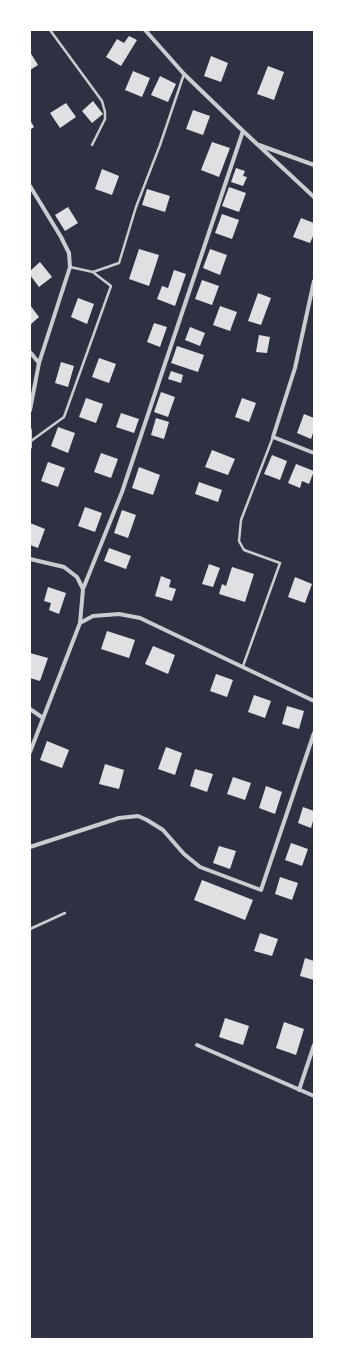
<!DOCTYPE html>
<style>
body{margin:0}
#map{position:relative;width:344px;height:1369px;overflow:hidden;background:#2d3142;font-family:Literata,serif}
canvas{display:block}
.frame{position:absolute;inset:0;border:31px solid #fff;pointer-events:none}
</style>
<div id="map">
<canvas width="344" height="1369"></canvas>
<div class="frame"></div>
</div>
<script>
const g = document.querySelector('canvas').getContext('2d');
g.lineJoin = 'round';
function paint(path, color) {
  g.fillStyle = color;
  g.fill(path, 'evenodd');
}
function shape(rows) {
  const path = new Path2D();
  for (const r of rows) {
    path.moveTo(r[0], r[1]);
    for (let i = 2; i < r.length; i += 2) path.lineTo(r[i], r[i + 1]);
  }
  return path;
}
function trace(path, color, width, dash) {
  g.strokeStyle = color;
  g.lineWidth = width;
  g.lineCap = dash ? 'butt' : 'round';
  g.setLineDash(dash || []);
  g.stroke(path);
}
paint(shape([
 [129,36,137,40,121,66,106,57,117,39,124,43],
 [30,52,38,65,30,70],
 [211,56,228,63,221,82,204,76],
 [268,66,284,72,274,100,257,94],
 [133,71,150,78,142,97,125,90],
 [160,76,176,84,168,102,151,95],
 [93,101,103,114,92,123,82,111],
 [66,103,76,117,60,128,50,113],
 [193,110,210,116,203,135,186,129],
 [30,120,34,127,30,130],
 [212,142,230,148,219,177,201,170],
 [236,168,245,171,243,176,247,177,243,186,231,182],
 [102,169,119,176,112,195,95,189],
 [229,187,246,193,239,212,222,206],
 [147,189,170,196,165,212,142,205],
 [68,207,78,223,65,231,55,215],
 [222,214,239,220,232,239,215,233],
 [301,218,314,223,314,234,310,243,293,237],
 [139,249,159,255,149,286,129,279],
 [210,249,227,255,220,275,203,268],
 [40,262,52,277,39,287,30,275,30,271],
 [174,270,186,274,175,306,157,299,162,286,168,288],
 [202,280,219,286,212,305,195,299],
 [258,293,271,298,261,325,248,321],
 [78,298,94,304,87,324,71,317],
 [30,305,39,317,30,325],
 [220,306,237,312,230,331,213,325],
 [154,323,167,327,160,347,147,342],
 [190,327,205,333,200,346,185,340],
 [259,335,270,337,267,353,256,352],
 [177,346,204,355,198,372,171,363],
 [99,358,116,364,109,383,92,377],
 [61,362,74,366,68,387,55,383],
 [171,371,183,375,181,383,168,379],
 [161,392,175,397,168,417,154,412],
 [86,398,103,404,96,423,79,417],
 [242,398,256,403,249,422,235,417],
 [121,413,139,419,134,433,116,427],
 [304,414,314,418,314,430,311,439,297,433],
 [156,418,169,422,164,439,151,435],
 [58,427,75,433,68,453,51,446],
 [212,450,235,459,228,475,205,467],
 [101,453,118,459,111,478,94,472],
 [272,455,287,461,280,480,264,474],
 [48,462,65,468,58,487,41,481],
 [296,464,314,471,309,484,302,481,300,488,288,483],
 [139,467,160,475,153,495,132,488],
 [199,482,222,490,218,502,195,494],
 [85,507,102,513,95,532,78,526],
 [122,510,136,515,128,538,114,533],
 [30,523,45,529,38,548,30,545],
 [109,548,131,556,126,569,104,561],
 [209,564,220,568,213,587,202,584],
 [232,567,254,574,245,602,219,594,222,584,226,586],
 [161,576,171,580,169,587,176,589,172,601,155,596],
 [295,577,312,584,305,603,288,597],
 [48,587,66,593,59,614,49,610,51,603,44,601],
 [107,631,135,640,129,658,101,649],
 [153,646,175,655,168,674,145,664],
 [30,653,48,658,40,681,30,678],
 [216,674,233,680,227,697,210,691],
 [254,695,271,701,265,718,248,712],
 [287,706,304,711,299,729,282,724],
 [47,741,69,750,62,768,40,760],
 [166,747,182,753,175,775,158,769],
 [105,764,124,770,119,789,99,784],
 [195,769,213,774,207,792,190,786],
 [233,777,251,783,245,800,227,794],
 [266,786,282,792,275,814,259,808],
 [303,807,314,811,314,822,313,821,311,828,298,823],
 [291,843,308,849,302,866,285,860],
 [219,846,236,851,230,869,213,863],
 [280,877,298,883,292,900,275,894],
 [202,880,253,900,245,920,194,900],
 [260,933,278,939,272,956,254,951],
 [305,958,314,961,314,980,300,976],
 [225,1018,249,1026,243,1045,219,1037],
 [284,1022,304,1029,296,1055,276,1048]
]), '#e0e0e3');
trace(shape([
 [50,30,102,101,105,112,105,119,92,145],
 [70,267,93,272,119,263,136,207,160,145,184,74],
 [31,441,64,417,111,286,94,273],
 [243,666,280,563,244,550,239,541,241,520,273,437],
 [30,929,65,913]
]), '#caccd0', 2.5);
trace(shape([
 [145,30,184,74,243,131,314,197],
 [259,145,314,165],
 [30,186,61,237,69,253,70,267,39,363,30,410],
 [314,281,295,368,273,437,314,453],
 [30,352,39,363],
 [30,430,30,447],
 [30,559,64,567,77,577,83,589],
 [80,623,93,616,119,614,140,618,314,701],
 [30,709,43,718],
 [30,752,80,623,83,589,122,492,243,131],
 [30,847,119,818,138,816,147,820,163,830,184,854,200,867,261,890,314,733],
 [197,1045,314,1096],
 [299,1090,314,1045]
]), '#caccd0', 4);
</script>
